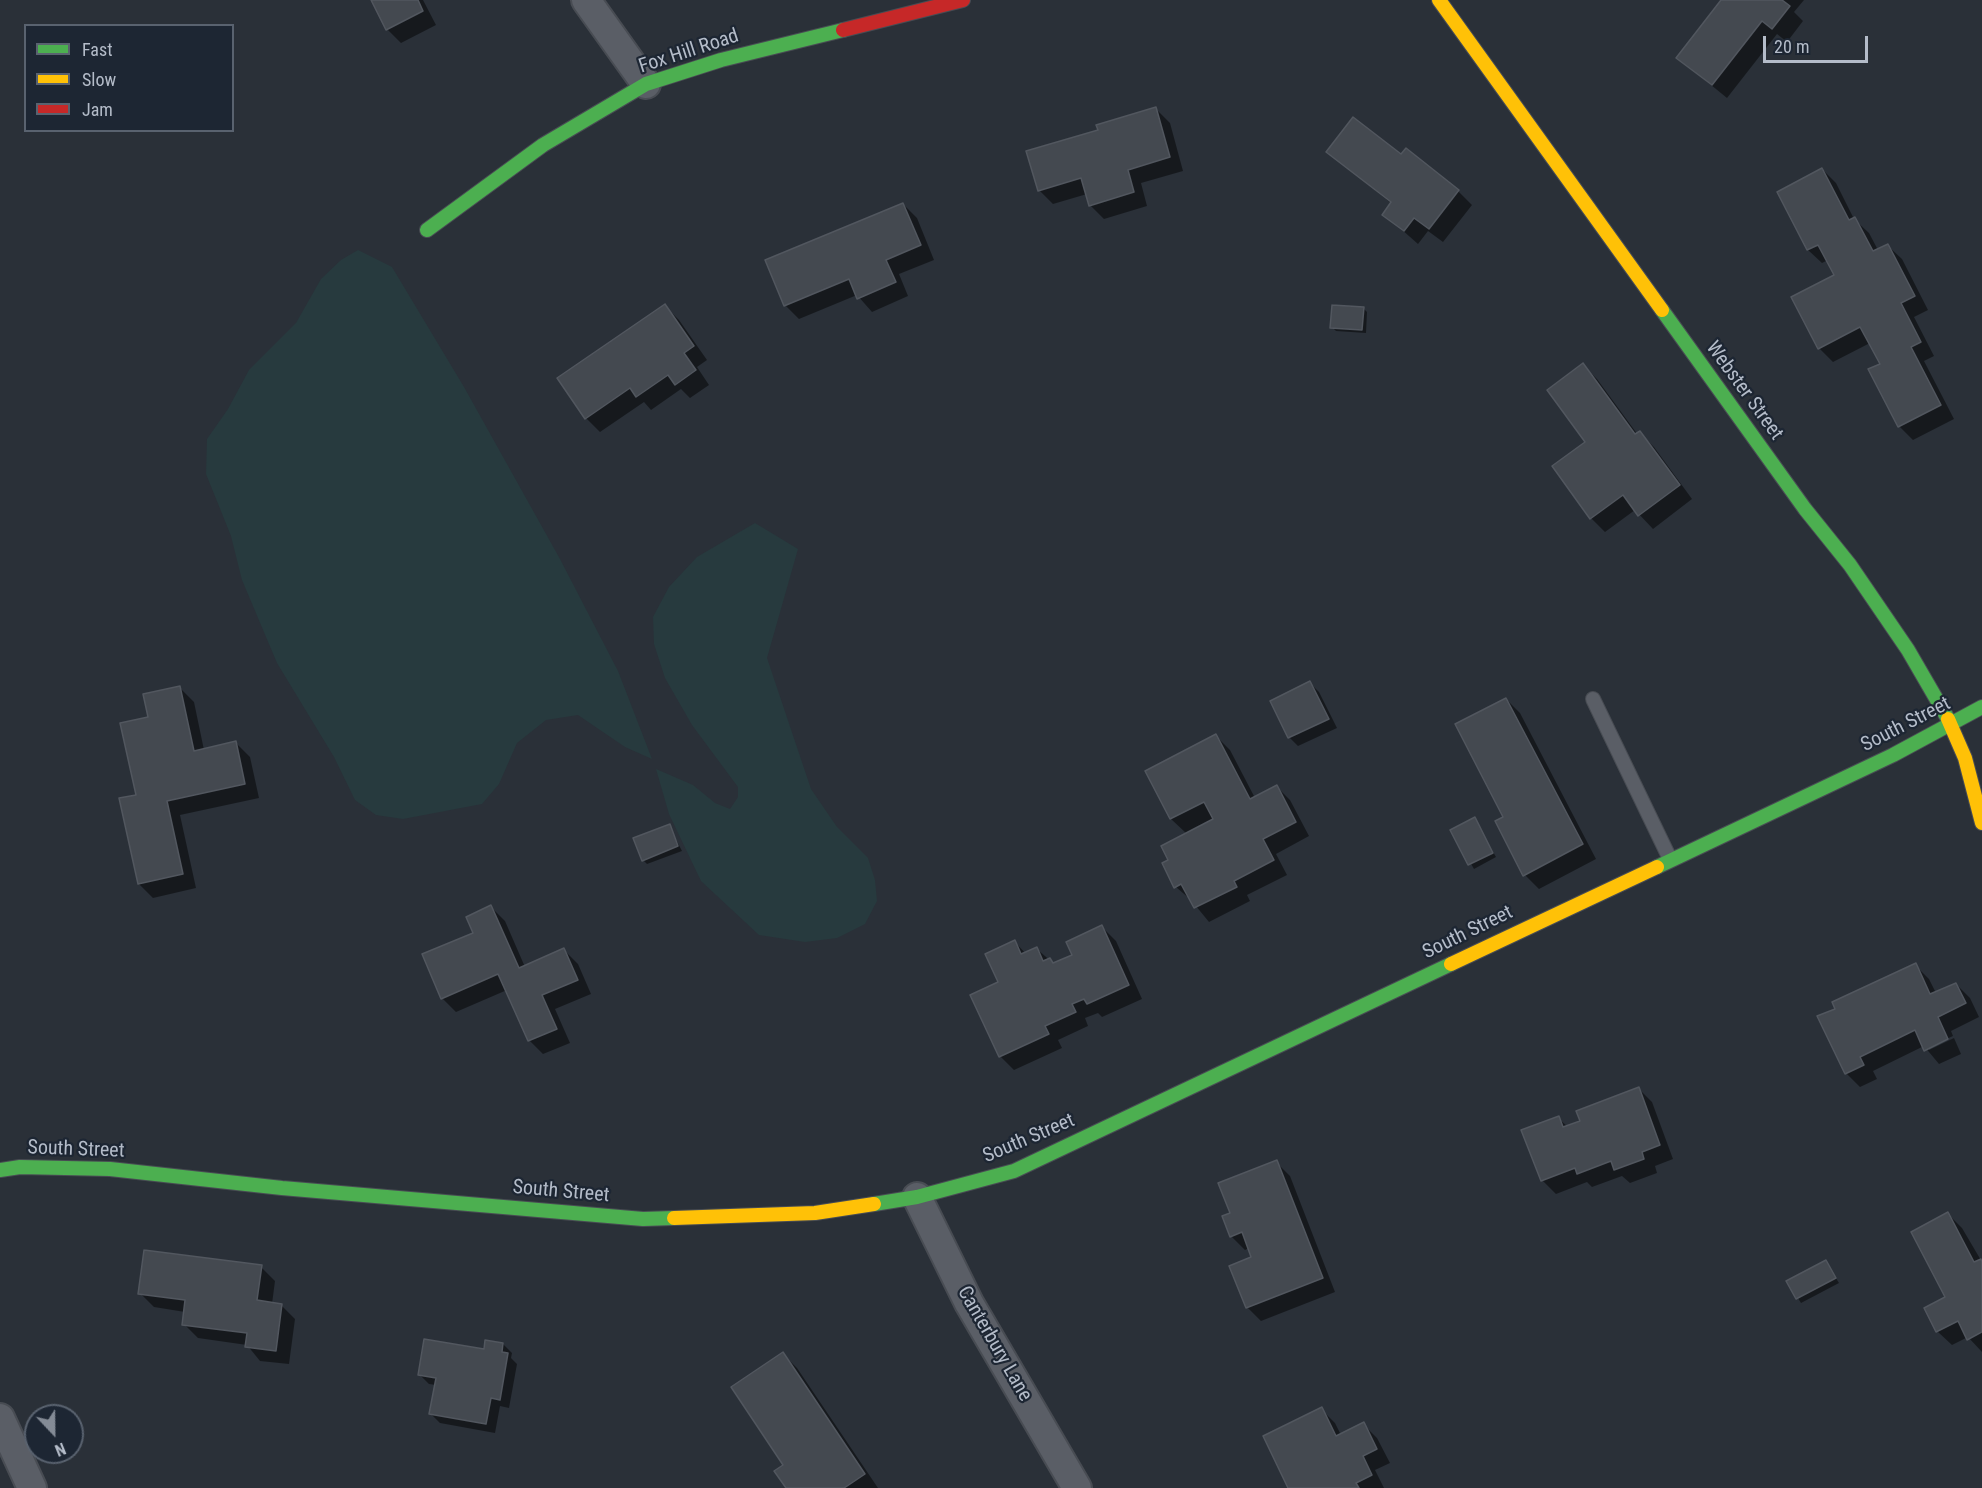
<!DOCTYPE html>
<style>
body{margin:0}
#map{position:relative;width:1982px;height:1488px;overflow:hidden;background:#2a3038;font-family:"Roboto Condensed",sans-serif}
canvas{display:block}
.legend{position:absolute;left:24px;top:24px;width:210px;height:108px;box-sizing:border-box;background:#1d2633;border:2px solid #59626f;margin:0;padding:8px 10px;list-style:none;font-size:18px;color:#b4bcc9}
.legend li{display:flex;align-items:center;gap:12px;height:30px}
.legend b{width:30px;border:2px solid #59626f}
.north{position:absolute;left:24px;top:1404px;width:60px;height:60px;box-sizing:border-box;background:#1d2633;border:2px solid #59626f;border-radius:50%;rotate:158deg;font-size:16px;font-weight:700;line-height:24px;text-align:center;color:#b4bcc9}
.north::after{content:'';display:block;margin:auto;width:21px;height:27px;background:#848b96;clip-path:polygon(50% 0,100% 100%,50% 72%,0 100%)}
.scale{position:absolute;left:1763px;top:36px;width:105px;height:27px;box-sizing:border-box;border:3px solid #b4bcc9;border-top:0;padding-left:8px;font-size:18px;line-height:21px;white-space:nowrap;color:#b4bcc9;-webkit-text-stroke:4px #1d2633;paint-order:stroke}
</style>
<div id="map">
<canvas width="1982" height="1488"></canvas>
<ul class="legend">
<li><b style="height:8px;background:#4caf50"></b>Fast</li>
<li><b style="height:8px;background:#ffc107"></b>Slow</li>
<li><b style="height:8px;background:#c62828"></b>Jam</li>
</ul>
<div class="north">N</div>
<div class="scale">20 m</div>
</div>
<script>
const g = document.querySelector('canvas').getContext('2d');
g.lineJoin = 'round';
function paint(path, color) {
  g.fillStyle = color;
  g.fill(path, 'evenodd');
}
function shape(rows) {
  const path = new Path2D();
  for (const r of rows) {
    path.moveTo(r[0], r[1]);
    for (let i = 2; i < r.length; i += 2) path.lineTo(r[i], r[i + 1]);
  }
  return path;
}
function trace(path, color, width, dash) {
  g.strokeStyle = color;
  g.lineWidth = width;
  g.lineCap = dash ? 'butt' : 'round';
  g.setLineDash(dash || []);
  g.stroke(path);
}
function label(font, color, halo, rows, align = 'center') {
  g.font = font + ' "Roboto Condensed",sans-serif';
  g.lineWidth = 4.5;
  g.setLineDash([]);
  g.textBaseline = 'middle';
  g.strokeStyle = halo;
  g.fillStyle = color;
  for (const [text, x, y, turn = 0] of rows) {
    g.save();
    g.translate(x, y);
    g.rotate((+turn || 0) * Math.PI / 180);
    g.textAlign = isNaN(turn) ? turn : align;
    if (halo) g.strokeText(text, 0, 0);
    g.fillText(text, 0, 0);
    g.restore();
  }
}
paint(shape([
 [358,250,392,267,464,387,560,559,618,671,652,759,625,747,578,715,546,720,517,743,499,784,482,804,403,819,376,815,355,800,334,757,277,663,242,580,231,536,206,474,207,439,228,409,249,370,296,323,321,279,341,260],
 [755,523,798,549,767,658,811,789,837,827,868,858,875,880,877,901,865,924,837,938,805,942,759,935,701,881,669,814,656,769,693,785,715,803,730,809,738,797,738,787,692,725,665,678,654,644,653,617,669,587,697,557]
]), '#273a3e');
paint(shape([
 [372,0,423,0,436,25,401,43,387,29],
 [1722,0,1804,0,1794,12,1803,21,1787,42,1777,34,1727,98,1678,58],
 [1156,109,1170,123,1183,171,1141,183,1147,206,1104,219,1090,205,1087,194,1053,204,1039,190,1099,131],
 [1328,152,1401,156,1458,191,1472,205,1443,242,1428,231,1418,244,1384,214,1392,204],
 [1822,169,1836,183,1854,219,1869,233,1878,250,1888,246,1902,259,1928,310,1914,317,1934,356,1924,361,1954,419,1913,440,1899,426,1882,364,1870,343,1833,362,1819,348,1836,276,1828,260,1822,263,1808,250,1779,192],
 [903,204,917,218,934,260,899,274,908,296,872,312,857,295,799,319,785,305],
 [665,306,679,320,707,360,697,367,709,385,690,398,681,389,651,410,644,402,600,432,586,418],
 [1363,308,1367,312,1366,333,1336,331,1332,327],
 [1583,365,1597,379,1638,435,1640,433,1654,447,1692,499,1653,529,1635,510,1605,532,1591,518,1554,467,1587,443],
 [1310,683,1319,692,1337,728,1298,746,1289,737],
 [180,688,194,702,204,750,236,743,250,757,259,798,180,815,196,888,153,898,139,884,138,796,149,718],
 [1506,699,1520,713,1596,859,1539,889,1525,875,1497,822,1505,817],
 [1216,736,1230,750,1255,798,1276,786,1290,800,1309,836,1276,854,1287,875,1247,895,1250,901,1209,922,1191,900,1176,887,1170,860,1187,834,1171,819,1147,771],
 [1474,819,1496,857,1474,869,1452,830],
 [669,826,682,851,647,864,643,860],
 [491,907,505,921,525,967,564,950,578,964,591,994,555,1009,570,1043,543,1054,529,1040,507,990,456,1012,442,998],
 [1102,927,1116,941,1142,999,1102,1017,1098,1013,1085,1018,1088,1026,1058,1040,1062,1048,1014,1070,1000,1056,1000,983,1015,942,1026,954,1037,949,1054,964,1074,956],
 [1915,965,1929,979,1936,993,1956,984,1970,998,1979,1017,1951,1031,1953,1036,1929,1047,1929,1050,1954,1038,1961,1054,1939,1064,1924,1046,1873,1071,1877,1079,1860,1087,1846,1073,1837,1009],
 [1638,1088,1652,1102,1673,1159,1655,1166,1657,1173,1630,1183,1622,1176,1592,1187,1587,1182,1556,1194,1542,1180,1558,1118,1568,1127,1582,1122],
 [1276,1162,1290,1176,1335,1292,1261,1321,1247,1307,1253,1258,1249,1248,1245,1250,1231,1236,1232,1213],
 [1948,1214,1962,1228,1982,1262,1982,1352,1968,1337,1952,1345,1938,1332,1926,1309,1947,1298],
 [1826,1262,1839,1283,1801,1303,1788,1282],
 [261,1267,275,1281,272,1304,281,1305,295,1319,289,1364,260,1361,247,1345,198,1338,184,1324,185,1312,154,1307,140,1293],
 [503,1344,512,1353,511,1358,517,1364,509,1408,500,1406,495,1433,440,1423,431,1414,436,1385,429,1384,420,1375],
 [783,1354,797,1368,878,1488,787,1488],
 [1321,1409,1335,1423,1341,1435,1363,1424,1377,1438,1390,1463,1375,1470,1384,1488,1290,1488]
]), '#0007');
const building = shape([
 [371,0,418,0,423,11,386,30,371,0],
 [1721,0,1782,0,1790,6,1772,29,1762,21,1712,85,1676,58,1721,0],
 [1156,107,1170,157,1128,170,1134,192,1089,206,1081,178,1038,191,1026,151,1098,130,1096,125,1156,107],
 [1353,117,1401,154,1406,148,1459,190,1429,229,1414,218,1404,231,1382,215,1391,202,1326,152,1353,117],
 [1822,168,1849,220,1855,217,1873,251,1888,244,1915,296,1901,303,1921,342,1911,347,1941,405,1898,427,1868,369,1880,364,1860,327,1818,349,1791,297,1834,275,1818,245,1807,250,1777,192,1822,168],
 [903,203,921,245,886,260,896,282,857,299,849,279,784,306,765,260,903,203],
 [665,304,694,346,684,353,696,370,675,385,668,375,636,397,630,388,585,419,557,378,665,304],
 [1332,305,1364,307,1362,330,1330,328,1332,305],
 [1583,363,1635,434,1640,431,1680,485,1638,516,1623,495,1590,519,1552,466,1585,442,1547,390,1583,363],
 [1310,681,1329,719,1288,738,1270,701,1310,681],
 [180,686,194,751,236,741,245,784,167,801,183,874,138,884,119,798,136,795,120,723,148,717,143,694,180,686],
 [1506,698,1583,844,1523,876,1495,821,1503,817,1455,724,1506,698],
 [1216,734,1250,799,1277,785,1296,822,1263,839,1274,860,1234,881,1237,887,1194,908,1181,884,1174,888,1162,863,1168,860,1161,846,1213,819,1204,802,1170,819,1145,771,1216,734],
 [1475,817,1493,853,1468,865,1450,830,1475,817],
 [670,824,678,846,642,861,633,838,670,824],
 [491,905,519,968,564,948,578,980,542,995,557,1029,528,1041,498,974,441,999,422,954,473,933,466,917,491,905],
 [1102,925,1129,985,1087,1004,1084,999,1072,1004,1076,1012,1045,1026,1049,1034,999,1057,970,995,998,982,985,954,1015,940,1021,954,1037,947,1043,961,1050,958,1053,963,1072,955,1066,942,1102,925],
 [1916,963,1930,994,1956,983,1966,1003,1938,1017,1948,1039,1924,1051,1915,1030,1860,1057,1864,1065,1845,1074,1817,1016,1835,1009,1832,1002,1916,963],
 [1639,1087,1660,1145,1642,1152,1644,1159,1614,1170,1611,1161,1577,1174,1575,1168,1541,1181,1521,1130,1559,1116,1563,1127,1580,1121,1576,1111,1639,1087],
 [1277,1160,1323,1278,1246,1308,1229,1266,1251,1257,1242,1232,1230,1237,1222,1216,1230,1213,1218,1183,1277,1160],
 [1948,1212,1974,1262,1981,1259,1982,1262,1982,1332,1967,1340,1958,1321,1936,1332,1924,1308,1945,1297,1911,1232,1948,1212],
 [144,1250,262,1265,257,1300,282,1304,276,1351,245,1347,247,1333,182,1325,185,1300,138,1294,144,1250],
 [1826,1260,1836,1278,1796,1299,1786,1281,1826,1260],
 [424,1339,484,1349,485,1340,503,1343,502,1352,508,1353,500,1400,491,1398,486,1424,429,1414,436,1378,418,1375,424,1339],
 [783,1352,865,1474,844,1488,786,1488,774,1471,783,1465,731,1387,783,1352],
 [1322,1407,1336,1436,1364,1422,1377,1449,1363,1456,1372,1475,1356,1483,1359,1488,1288,1488,1263,1436,1322,1407]
]);
paint(building, '#444950');
trace(building, '#52575f', 1.5);
const lane = shape([
 [1593,699,1670,859]
]);
const street = shape([
 [586,0,646,84],
 [917,1197,969,1303,1077,1488],
 [0,1418,32,1488]
]);
const fast = shape([
 [427,230,543,145,646,84,721,60,843,30],
 [1662,310,1805,509,1850,565,1908,650,1948,719],
 [1657,867,1893,755,1982,707],
 [0,1170,20,1167,110,1169,282,1188,643,1219,674,1218],
 [874,1204,917,1197,1014,1171,1451,964]
]);
const slow = shape([
 [1439,0,1662,310],
 [1948,719,1965,758,1982,823],
 [1451,964,1657,867],
 [674,1218,815,1213,874,1204]
]);
const jam = shape([
 [843,30,963,0]
]);
trace(lane, '#484c53', 16);
trace(street, '#484c53', 32);
trace(fast, '#484c53', 16);
trace(slow, '#484c53', 16);
trace(jam, '#484c53', 16);
trace(lane, '#5a5e66', 14);
trace(street, '#5a5e66', 28);
trace(fast, '#4caf50', 14);
trace(slow, '#ffc107', 14);
trace(jam, '#c62828', 14);
label('20px', '#b4bcc9', '#1d2633', [
 ["Fox Hill Road",689,52,-18],
 ["Webster Street",1744,391,54],
 ["South Street",1906,725,-27],
 ["South Street",1468,933,-26],
 ["South Street",1029,1139,-23],
 ["South Street",76,1150,2],
 ["South Street",561,1192,5],
 ["Canterbury Lane",994,1344,60]
]);
</script>
